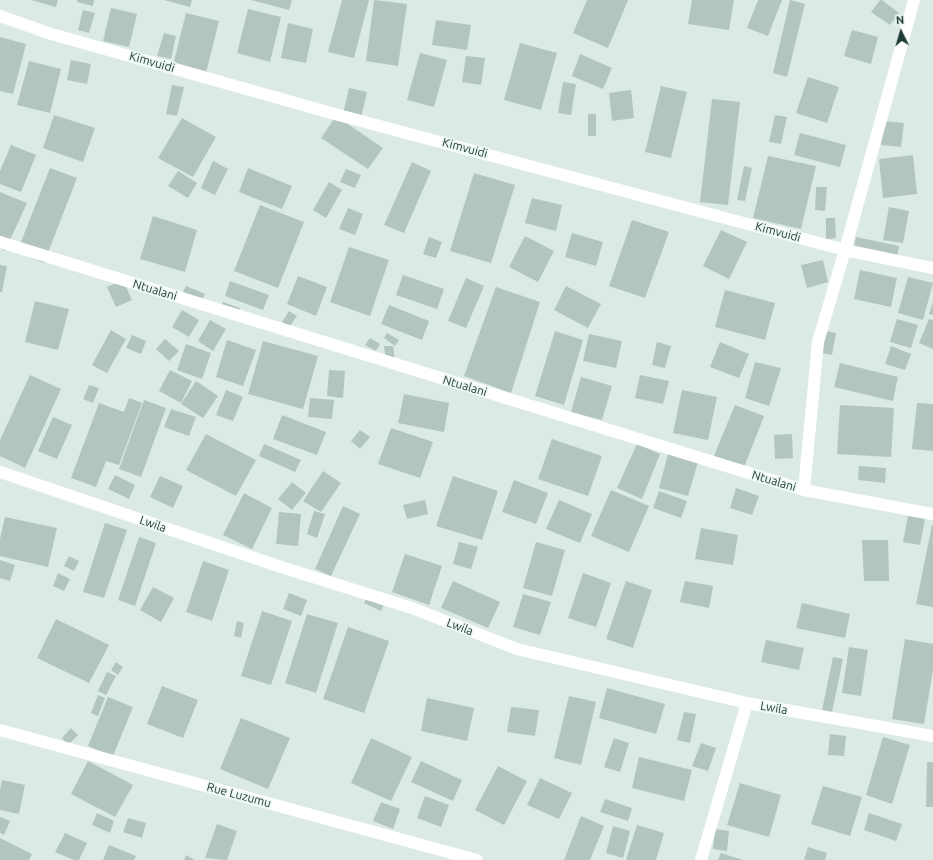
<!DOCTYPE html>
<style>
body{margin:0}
#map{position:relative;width:933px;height:860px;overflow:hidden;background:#dceae5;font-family:Ubuntu,sans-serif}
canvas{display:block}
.north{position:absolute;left:881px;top:12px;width:40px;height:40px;-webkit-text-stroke:3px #edf7f3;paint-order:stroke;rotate:355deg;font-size:11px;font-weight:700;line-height:16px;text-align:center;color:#1d3a35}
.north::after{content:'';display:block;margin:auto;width:14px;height:18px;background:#1d3a35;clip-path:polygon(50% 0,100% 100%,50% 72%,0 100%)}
</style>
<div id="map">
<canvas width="933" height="860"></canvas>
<div class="north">N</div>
</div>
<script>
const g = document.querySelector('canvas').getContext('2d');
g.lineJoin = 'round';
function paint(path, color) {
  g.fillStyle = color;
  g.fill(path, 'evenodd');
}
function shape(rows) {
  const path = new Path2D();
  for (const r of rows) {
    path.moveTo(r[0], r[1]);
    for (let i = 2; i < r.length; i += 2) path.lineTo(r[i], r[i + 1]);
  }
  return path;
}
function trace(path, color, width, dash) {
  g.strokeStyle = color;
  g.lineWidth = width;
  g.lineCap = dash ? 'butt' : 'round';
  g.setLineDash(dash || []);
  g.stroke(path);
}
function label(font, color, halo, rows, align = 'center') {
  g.font = font + ' Ubuntu,sans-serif';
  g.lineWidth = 3.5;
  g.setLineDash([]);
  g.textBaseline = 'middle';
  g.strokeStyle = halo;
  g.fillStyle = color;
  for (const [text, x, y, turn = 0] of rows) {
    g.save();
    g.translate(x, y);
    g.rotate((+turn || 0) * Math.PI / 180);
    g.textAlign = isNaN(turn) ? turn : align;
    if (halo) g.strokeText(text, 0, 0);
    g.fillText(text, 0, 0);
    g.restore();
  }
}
paint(shape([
 [31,0,58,0,56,7],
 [77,0,94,0,93,6,77,2],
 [164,0,192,0,190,7],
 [251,0,292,0,289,10],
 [342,0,369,0,354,58,328,52],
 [374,0,407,4,398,66,366,61],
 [587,0,628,0,608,48,573,33],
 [692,0,734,0,729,30,688,24],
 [758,0,782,0,768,36,747,28],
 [790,0,805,4,787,77,773,73],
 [880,0,882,0,899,13,890,25,871,12],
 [111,8,137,14,129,47,103,41],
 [248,9,281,17,270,62,237,53],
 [83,10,95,13,89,33,78,30],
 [186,13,219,21,206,73,173,65],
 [436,20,471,25,467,50,432,45],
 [288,23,313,29,306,63,281,58],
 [852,30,878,37,871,64,844,56],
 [164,33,176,36,171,59,157,56],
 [0,37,26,44,13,94,0,91],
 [520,43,557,53,541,110,504,100],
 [420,53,447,60,434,107,407,100],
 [580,54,612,68,603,89,572,76],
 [466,56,485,58,481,85,462,82],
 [71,60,91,64,87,84,67,80],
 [29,61,61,69,50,113,17,105],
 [808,77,839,87,827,123,796,113],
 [563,82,576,84,571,115,558,113],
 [172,85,184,87,177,116,166,114],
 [661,86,687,92,671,158,645,152],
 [349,88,367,92,361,118,343,114],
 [631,90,634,118,612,121,609,93],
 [712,99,740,102,728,205,700,202],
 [588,114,596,114,596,136,588,136],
 [54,115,95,128,83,162,43,148],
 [775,115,787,117,781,144,769,142],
 [336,116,383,148,368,169,321,138],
 [182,118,216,137,193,177,158,158],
 [884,121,904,123,901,147,881,145],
 [800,133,846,145,840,167,794,155],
 [11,145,36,155,21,192,0,184,0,171],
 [913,155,917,194,883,198,879,159],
 [768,156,816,166,801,229,753,218],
 [213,161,228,169,215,195,201,188],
 [412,162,431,171,404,233,384,225],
 [744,166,752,168,745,201,737,200],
 [50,168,77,178,44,263,17,252],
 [248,168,292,186,282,209,239,192],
 [346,169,361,175,355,188,340,182],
 [178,171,197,183,188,198,168,186],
 [474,173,515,185,491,263,450,251],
 [329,182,342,190,326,218,313,210],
 [816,187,827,187,825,211,815,210],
 [0,192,27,203,5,251,0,248],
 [532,198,562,205,556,231,525,223],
 [260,205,304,222,278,288,234,271],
 [889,207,909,211,903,243,883,240],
 [348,208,363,214,355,235,339,229],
 [153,216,197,230,185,272,140,259],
 [826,218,835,218,836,238,826,239],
 [632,220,669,232,645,298,609,286],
 [721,230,747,242,729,279,703,266],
 [572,233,603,242,596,266,565,257],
 [525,236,554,251,538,282,509,267],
 [429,237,442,242,436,258,423,254],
 [856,237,899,246,897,258,854,249],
 [349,247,389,260,370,316,330,302],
 [823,260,828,282,807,288,801,265],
 [0,265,7,266,2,292,0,292],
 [860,270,897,278,891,307,854,299],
 [403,275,444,289,437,309,396,295],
 [298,276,327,287,316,316,287,304],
 [908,277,933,283,923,320,898,313],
 [466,278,484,286,466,328,448,321],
 [123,280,132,300,116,307,107,287],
 [230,281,269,295,263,310,225,296],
 [186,286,205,294,202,301,183,292],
 [566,286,601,304,588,328,554,310],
 [496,287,540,302,511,393,464,376],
 [725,290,775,303,765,340,715,327],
 [35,301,69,309,58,350,25,342],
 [223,302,240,308,238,313,221,307],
 [933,302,933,315,929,314],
 [389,305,429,321,422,340,381,324],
 [182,310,199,320,189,337,172,327],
 [289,311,297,316,290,326,282,322],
 [897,319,918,325,911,348,890,342],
 [929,319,933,320,933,349,919,343],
 [210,320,226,329,213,351,198,341],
 [111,330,126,339,107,373,92,365],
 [555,331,583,340,564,405,535,396],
 [826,331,836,333,832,355,822,353],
 [387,333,399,340,395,346,384,338],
 [589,334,622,341,616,368,583,361],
 [132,335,146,341,141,354,126,348],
 [370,338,380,344,376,351,365,345],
 [165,339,179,351,169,361,156,349],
 [227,340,256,350,243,386,216,377],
 [263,341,318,356,303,409,248,394],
 [657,342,671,346,665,368,652,365],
 [720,342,749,354,739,378,710,367],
 [186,344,211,353,202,379,177,370],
 [384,346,393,346,395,360,386,361],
 [891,346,911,354,905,370,885,364],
 [755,362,781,368,769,406,745,398],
 [840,363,898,377,893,401,834,387],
 [170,370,192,381,181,403,159,391],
 [329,370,345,371,343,398,327,396],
 [30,375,61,389,25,468,0,456,0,440],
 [640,375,669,381,663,404,635,398],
 [581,377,612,386,602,420,571,412],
 [196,381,218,396,203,418,181,404],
 [89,385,99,388,93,403,83,399],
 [226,390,243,397,233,421,216,415],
 [682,390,717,397,708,440,673,433],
 [404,394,449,403,444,432,398,423],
 [129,398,142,403,119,465,106,461,96,487,71,478,99,403,124,412],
 [310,398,334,400,332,419,308,417],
 [144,400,166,408,141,477,119,469],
 [917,403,933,404,933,451,912,449],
 [735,405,764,416,743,470,713,458],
 [840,405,894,408,891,457,837,454],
 [171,409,196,417,189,436,164,427],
 [282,415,326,432,317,455,273,439],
 [53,417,72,425,57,459,38,451],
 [391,428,433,442,420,478,378,464],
 [360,430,370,437,360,449,351,441],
 [206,434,256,460,236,496,186,470],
 [792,434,793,458,775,459,774,435],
 [552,439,602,456,588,496,538,479],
 [264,444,301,460,295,472,259,456],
 [637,444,660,454,642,499,617,488],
 [668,454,698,462,688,496,659,488],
 [859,466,886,468,885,483,858,480],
 [323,471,341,483,321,512,303,501],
 [115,475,135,485,129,499,108,489],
 [160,476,183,486,173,508,150,497],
 [453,476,498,491,482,540,436,526],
 [514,480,548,493,536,524,502,512],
 [292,482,306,493,292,510,278,499],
 [736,488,759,496,752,515,730,508],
 [611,490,649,506,629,552,591,536],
 [659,491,687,501,681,518,653,508],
 [244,493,272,508,252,549,223,535],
 [425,500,428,514,407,519,403,505],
 [559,500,592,514,580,543,546,529],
 [343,506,360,514,331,576,315,569],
 [314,511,325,514,317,538,307,534],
 [279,512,301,514,298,546,276,544],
 [908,516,925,519,920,545,903,542],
 [5,517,57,528,48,567,0,556,0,539],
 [105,523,127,530,104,598,83,592],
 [932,525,933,525,933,607,916,604],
 [701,528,738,535,733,565,695,559],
 [139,537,156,543,135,606,118,600],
 [862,540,888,540,889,581,864,581],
 [459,542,478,547,471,569,453,564],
 [536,542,565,550,552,596,523,588],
 [405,554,442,566,429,605,392,592],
 [69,556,79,561,74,571,64,566],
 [0,560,15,565,10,581,0,578],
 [203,561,229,570,212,621,186,612],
 [58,573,70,579,64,591,53,586],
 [583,573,611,583,596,627,568,618],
 [453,581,500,602,488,628,441,608],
 [626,581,652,590,633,648,606,639],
 [685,581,713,586,709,608,680,602],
 [153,587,174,598,161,622,140,610],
 [289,593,307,600,301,616,283,609],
 [523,594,551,602,540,635,513,627],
 [367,597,384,604,381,611,364,603],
 [802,603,850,614,845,638,796,628],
 [262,611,292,621,271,685,241,676],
 [307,614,338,623,316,693,285,683],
 [56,619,109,645,89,683,37,658],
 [237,621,244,623,241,638,234,636],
 [348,627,389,641,364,713,323,699],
 [905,639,933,644,933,670,924,724,892,719],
 [766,640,804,648,799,670,761,662],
 [849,647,868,650,861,696,842,693],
 [833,657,843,659,832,712,822,710],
 [116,662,123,667,118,675,111,670],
 [107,672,116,676,106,695,98,691],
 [162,686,198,700,183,738,147,724],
 [607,688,665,704,656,734,599,718],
 [98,695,105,698,98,716,91,713],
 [569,696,596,702,581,765,554,758],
 [108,697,133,707,113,756,88,746],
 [427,698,474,708,467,741,421,731],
 [511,707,539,710,535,736,507,732],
 [684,712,696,714,690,743,677,740],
 [241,718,290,738,268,789,220,769],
 [71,728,78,735,68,745,62,738],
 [830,734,846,736,844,756,828,755],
 [883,737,910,745,892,804,866,795],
 [371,738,412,757,391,801,351,783],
 [614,738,629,743,620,772,604,767],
 [701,743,716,748,708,771,692,766],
 [639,757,692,770,684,801,632,788],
 [88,761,133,785,115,817,71,794],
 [421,761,462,780,453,801,411,782],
 [927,762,933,762,933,807,926,807],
 [498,766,527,781,504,825,475,810],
 [540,778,572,793,559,819,527,805],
 [2,780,25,785,19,814,0,810,0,790],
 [740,783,781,795,769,837,727,825],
 [823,786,862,797,850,836,811,824],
 [425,796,449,805,441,827,417,818],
 [605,799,632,808,628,821,600,812],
 [381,802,400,809,393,829,373,821],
 [97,813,114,821,110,833,92,825],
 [869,813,902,824,896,841,864,830],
 [581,816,604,826,590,860,564,860],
 [0,817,10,821,4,835,0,833],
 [128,818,146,823,142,838,123,832],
 [217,824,237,831,227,860,205,858],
 [637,825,664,833,656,860,626,860],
 [613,826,630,831,623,858,606,853],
 [715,829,729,831,727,851,713,849],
 [65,833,87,843,79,860,74,860,55,852],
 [0,838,32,854,29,860,0,860],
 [109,845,136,856,134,860,103,860],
 [808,847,827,853,825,860,804,860],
 [721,853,743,860,718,860],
 [186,855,195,860,184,860]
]), '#b2c5be');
trace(shape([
 [0,16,48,33,331,113,845,250,933,268],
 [0,242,804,490,933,514],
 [0,472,281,567,412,608,517,649,747,703,933,736],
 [804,490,818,342,845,250,914,0],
 [0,730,477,860],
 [701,860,747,703]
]), '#fff', 12);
label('12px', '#1d3a35', '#edf7f3', [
 ["Kimvuidi",152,62,16],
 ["Kimvuidi",465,148,15],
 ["Kimvuidi",778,232,15],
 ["Ntualani",155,290,17],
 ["Ntualani",465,386,17],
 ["Ntualani",774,481,17],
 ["Lwila",153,524,19],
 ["Lwila",460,627,21],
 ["Lwila",774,708,10],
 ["Rue Luzumu",239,795,15]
]);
</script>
